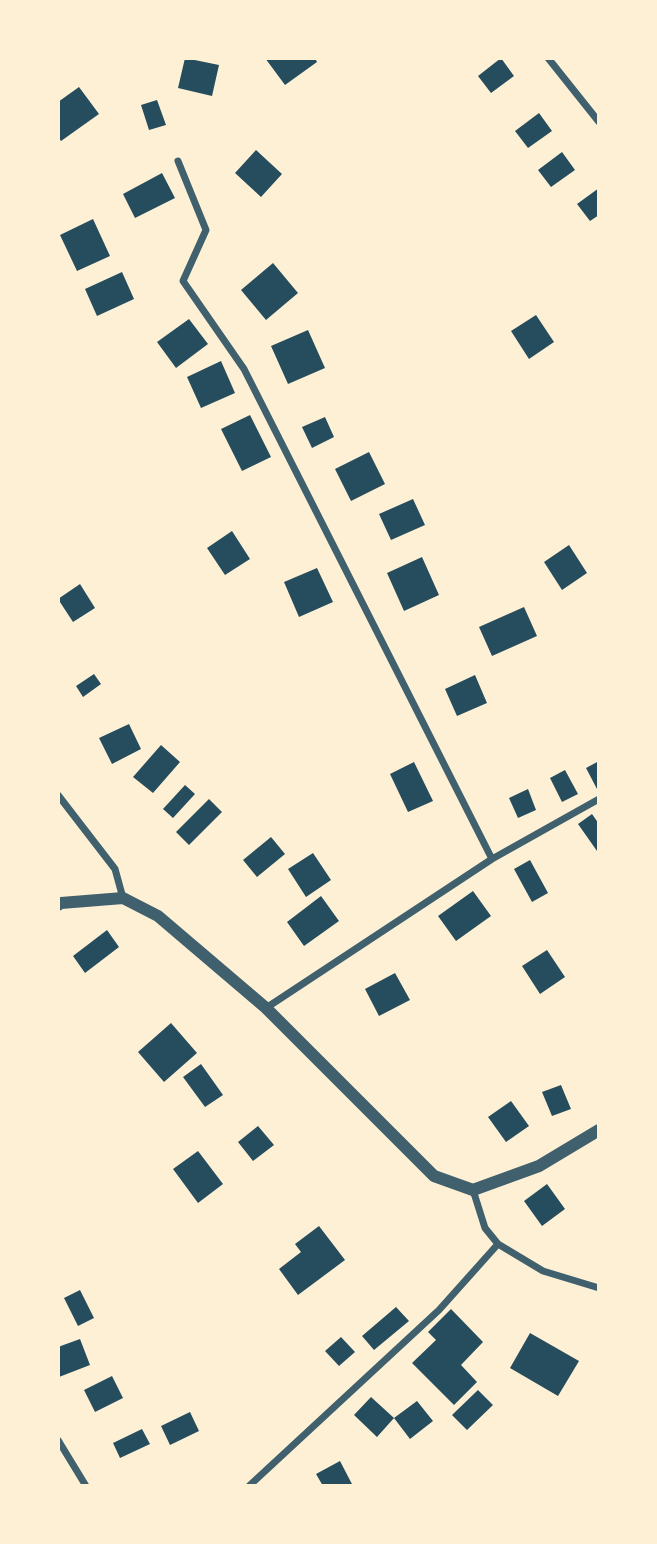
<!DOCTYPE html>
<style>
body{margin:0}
#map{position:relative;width:657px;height:1544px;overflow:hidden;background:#fdf0d5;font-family:Roboto,sans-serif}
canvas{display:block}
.frame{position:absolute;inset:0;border:60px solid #fdf0d5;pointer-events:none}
</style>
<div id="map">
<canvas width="657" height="1544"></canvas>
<div class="frame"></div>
</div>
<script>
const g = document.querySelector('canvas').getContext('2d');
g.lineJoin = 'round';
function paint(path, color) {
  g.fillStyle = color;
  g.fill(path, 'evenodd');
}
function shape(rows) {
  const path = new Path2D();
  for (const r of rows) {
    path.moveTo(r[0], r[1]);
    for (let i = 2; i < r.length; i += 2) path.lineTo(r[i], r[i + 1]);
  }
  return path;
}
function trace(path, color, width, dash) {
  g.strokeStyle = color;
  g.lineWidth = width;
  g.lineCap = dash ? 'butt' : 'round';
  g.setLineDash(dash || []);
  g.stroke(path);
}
paint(shape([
 [185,58,219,65,212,96,178,88],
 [265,58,315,58,317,62,285,85],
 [501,58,514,76,491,93,478,76],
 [79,87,99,114,61,141,58,137,58,102],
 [157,100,166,125,149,130,141,105],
 [539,113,552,131,528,148,515,131],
 [256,150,282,174,261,197,235,173],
 [562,152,575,170,551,187,538,170],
 [162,173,175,198,135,218,123,194],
 [599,188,599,215,590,221,577,204],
 [93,219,110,256,77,271,60,235],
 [273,263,298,293,266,320,241,290],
 [122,272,134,299,97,316,85,289],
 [536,315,554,342,529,359,511,331],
 [189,319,208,344,176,368,157,342],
 [308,330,325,368,288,384,271,346],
 [221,361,235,393,201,408,187,377],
 [250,415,271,457,242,471,221,429],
 [325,417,334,437,312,448,302,427],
 [369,452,385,484,351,501,335,469],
 [413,499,425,525,391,540,379,514],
 [232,531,250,559,225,575,207,548],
 [569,545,587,573,562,590,544,562],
 [422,557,439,595,404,611,387,573],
 [317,568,333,602,299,617,284,582],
 [80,584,95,608,73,622,58,599],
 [524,607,537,636,492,656,479,627],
 [94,674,101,684,83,697,76,686],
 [475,675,487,703,457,716,445,689],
 [129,724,141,749,112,764,99,738],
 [161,745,180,762,153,793,133,777],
 [599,761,599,787,597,789,586,768],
 [414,762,433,801,408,812,390,774],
 [565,770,578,794,562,802,550,778],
 [185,785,195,794,173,818,163,809],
 [528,789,536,810,518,818,509,798],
 [209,799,222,812,189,845,176,832],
 [592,814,599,824,599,849,597,851,578,824],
 [271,837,285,854,257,877,243,860],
 [313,853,331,880,306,897,288,869],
 [530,860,548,893,532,902,514,869],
 [473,891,491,916,456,941,438,916],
 [321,896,339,921,304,946,287,922],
 [107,930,119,947,85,973,73,956],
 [547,950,565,977,540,994,522,966],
 [395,973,410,1000,379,1016,365,989],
 [171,1023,197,1053,164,1082,138,1052],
 [201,1064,223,1095,205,1107,183,1077],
 [561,1085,571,1109,552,1116,542,1092],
 [511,1101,529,1126,506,1142,488,1117],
 [258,1126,274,1145,253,1161,238,1142],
 [198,1151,223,1184,198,1203,173,1169],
 [547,1184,565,1209,542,1226,524,1201],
 [319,1226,345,1260,298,1295,279,1269,301,1252,295,1244],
 [80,1290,94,1318,78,1326,64,1298],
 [396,1307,409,1321,374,1350,362,1336],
 [451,1309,483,1342,461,1365,477,1382,454,1405,412,1363,436,1340,428,1332],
 [530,1333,579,1361,558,1396,510,1368],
 [341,1337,355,1352,339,1366,325,1351],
 [80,1339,90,1365,59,1377,58,1347],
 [112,1376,123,1398,95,1412,84,1390],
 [478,1390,493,1405,467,1430,452,1415],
 [371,1397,394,1418,377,1437,354,1415],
 [417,1401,433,1421,410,1439,394,1418],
 [190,1412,199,1431,170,1445,161,1426],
 [142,1429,150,1444,120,1458,113,1443],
 [340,1461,353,1486,323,1486,316,1474]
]), '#264d5e');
trace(shape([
 [548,58,599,122],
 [178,161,206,230,183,281,244,369,492,859],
 [58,795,115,869,123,898],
 [266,1008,492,859,599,799],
 [473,1190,485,1228,498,1244,543,1271,599,1288],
 [58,1440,86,1486],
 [249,1486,439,1310,498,1244]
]), '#3f606c', 7);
trace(shape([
 [58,905,61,903,123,898,158,916,266,1008,434,1176,473,1190,539,1166,599,1130]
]), '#3f606c', 12);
</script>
